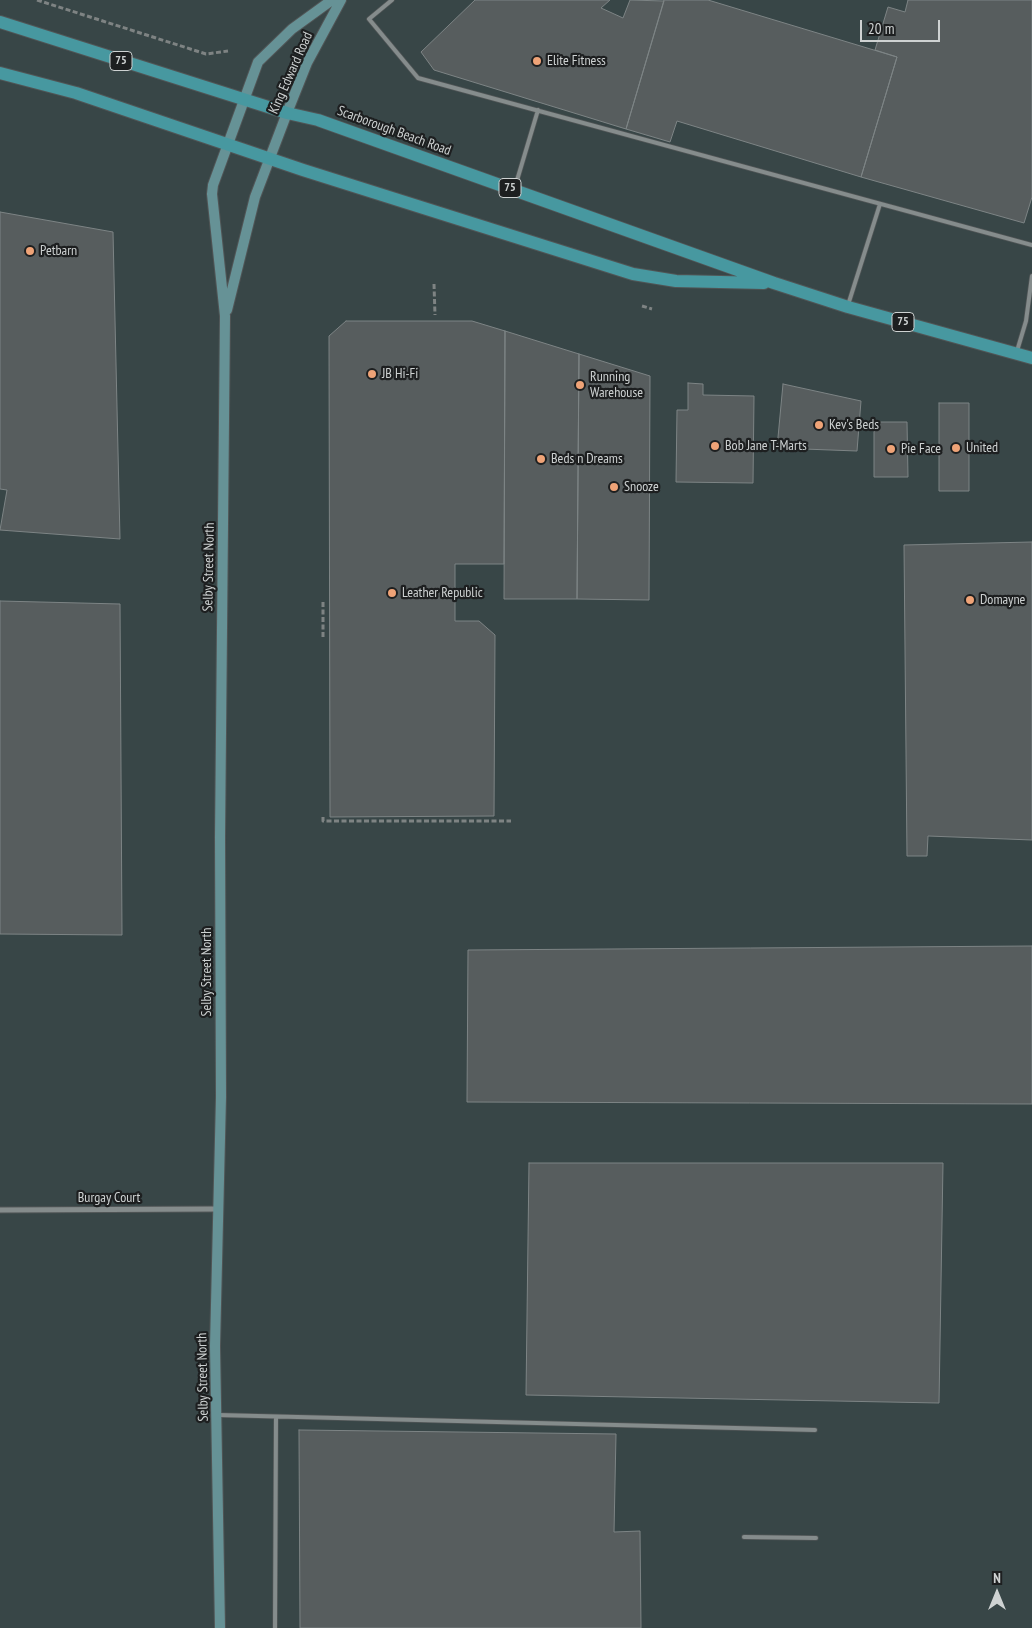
<!DOCTYPE html>
<style>
body{margin:0}
#map{position:relative;width:1032px;height:1628px;overflow:hidden;background:#33393a;font-family:"PT Sans Narrow",sans-serif}
canvas{display:block}
.north{position:absolute;left:972px;top:1568px;width:50px;height:50px;-webkit-text-stroke:4px #1d1f20;paint-order:stroke;rotate:0deg;font-size:14px;font-weight:700;line-height:20px;text-align:center;color:#ced2d2}
.north::after{content:'';display:block;margin:auto;width:18px;height:22px;background:#ced2d2;clip-path:polygon(50% 0,100% 100%,50% 72%,0 100%)}
.scale{position:absolute;left:860px;top:20px;width:80px;height:22px;box-sizing:border-box;border:2px solid #ced2d2;border-top:0;padding-left:6px;font-size:15px;line-height:18px;white-space:nowrap;color:#ced2d2;-webkit-text-stroke:4px #1d1f20;paint-order:stroke}
</style>
<div id="map">
<canvas width="1032" height="1628"></canvas>
<div class="north">N</div>
<div class="scale">20 m</div>
</div>
<script>
const g = document.querySelector('canvas').getContext('2d');
g.lineJoin = 'round';
function paint(path, color) {
  g.fillStyle = color;
  g.fill(path, 'evenodd');
}
function shape(rows) {
  const path = new Path2D();
  for (const r of rows) {
    path.moveTo(r[0], r[1]);
    for (let i = 2; i < r.length; i += 2) path.lineTo(r[i], r[i + 1]);
  }
  return path;
}
function trace(path, color, width, dash) {
  g.strokeStyle = color;
  g.lineWidth = width;
  g.lineCap = dash ? 'butt' : 'round';
  g.setLineDash(dash || []);
  g.stroke(path);
}
function label(font, color, halo, rows, align = 'center') {
  g.font = font + ' "PT Sans Narrow",sans-serif';
  g.lineWidth = 4.5;
  g.setLineDash([]);
  g.textBaseline = 'middle';
  g.strokeStyle = halo;
  g.fillStyle = color;
  for (const [text, x, y, turn = 0] of rows) {
    g.save();
    g.translate(x, y);
    g.rotate((+turn || 0) * Math.PI / 180);
    g.textAlign = isNaN(turn) ? turn : align;
    if (halo) g.strokeText(text, 0, 0);
    g.fillText(text, 0, 0);
    g.restore();
  }
}
paint(shape([
 [0,0,1032,0,1032,1628,0,1628]
]), '#384647');
const building = shape([
 [475,0,610,0,601,8,623,18,630,0,664,1,626,129,434,70,421,52,475,0],
 [664,0,708,0,897,57,861,177,677,121,670,142,626,129,664,0],
 [908,0,1032,0,1032,197,1024,223,861,177,897,57,875,50,888,7,905,12,908,0],
 [0,212,113,232,120,539,0,530,7,490,0,489,0,212],
 [346,321,472,321,505,331,504,564,455,564,455,621,479,621,495,635,494,816,330,817,329,336,346,321],
 [505,331,579,354,577,599,504,599,505,331],
 [579,354,650,376,649,600,577,599,579,354],
 [688,383,703,384,703,395,754,396,753,483,676,482,677,410,688,410,688,383],
 [783,384,861,401,857,451,777,448,783,384],
 [939,403,969,403,969,491,939,491,939,403],
 [874,422,907,422,908,477,874,477,874,422],
 [1032,542,1032,840,928,836,927,856,907,856,904,545,1032,542],
 [0,601,120,604,122,935,0,934,0,601],
 [1032,946,1032,1104,467,1102,468,950,1032,946],
 [529,1163,943,1163,939,1403,526,1395,529,1163],
 [299,1430,616,1434,614,1532,640,1531,641,1628,300,1628,299,1430]
]);
paint(building, '#575d5e');
trace(building, '#7d8485', 1);
const service = shape([
 [392,0,369,19,418,78,1032,245],
 [515,187,538,110],
 [848,305,880,204],
 [1017,351,1026,321,1032,276],
 [218,1415,815,1430],
 [744,1537,816,1538],
 [275,1628,276,1417]
]);
const minor = shape([
 [0,1210,218,1209]
]);
const secondary = shape([
 [227,310,255,197,287,113,307,63,341,0],
 [220,1628,215,1346,221,1097,220,837,225,316,212,194,213,185,258,62,292,29,332,0]
]);
const primary = shape([
 [0,22,287,113,318,120,774,283,848,307,1032,358],
 [0,73,76,93,303,170,633,274,676,281,764,283]
]);
trace(service, '#505556', 5.5);
trace(minor, '#505556', 7);
trace(secondary, '#505556', 12);
trace(primary, '#505556', 14);
trace(shape([
 [37,0,206,54,228,51],
 [434,284,435,315],
 [642,306,652,309],
 [323,602,323,637],
 [323,817,323,821,511,821]
]), '#7e8383', 3, [5, 2.5]);
trace(service, '#858c8c', 4);
trace(minor, '#858c8c', 5);
trace(secondary, '#669296', 10);
trace(primary, '#4798a0', 12);
for (const [x, y, r, color] of [
 [537,61,5,"#efa377"],
 [30,251,5,"#efa377"],
 [372,374,5,"#efa377"],
 [580,385,5,"#efa377"],
 [819,425,5,"#efa377"],
 [715,446,5,"#efa377"],
 [956,448,5,"#efa377"],
 [891,449,5,"#efa377"],
 [541,459,5,"#efa377"],
 [614,487,5,"#efa377"],
 [392,593,5,"#efa377"],
 [970,600,5,"#efa377"]
]) {
  const dot = new Path2D();
  dot.arc(x, y, r, 0, 2 * Math.PI);
  g.fillStyle = color;
  g.fill(dot);
  trace(dot, '#1d1f20', 2);
}
for (const [x, y, w] of [
 [121,61,22],
 [510,188,22],
 [903,322,22]
]) {
  const box = new Path2D();
  box.roundRect(x - w / 2, y - 9.5, w, 19, 4);
  g.fillStyle = '#1d1f20';
  g.fill(box);
  trace(box, '#ced2d2', 1);
}
label('bold 12px', '#ced2d2', null, [
 ["75",121,61],
 ["75",510,188],
 ["75",903,322]
]);
label('14px', '#ced2d2', '#1d1f20', [
 ["Elite Fitness",547,61],
 ["Petbarn",40,251],
 ["JB Hi-Fi",382,374],
 ["Running",590,377],
 ["Warehouse",590,393],
 ["Kev's Beds",829,425],
 ["Bob Jane T-Marts",725,446],
 ["United",966,448],
 ["Pie Face",901,449],
 ["Beds n Dreams",551,459],
 ["Snooze",624,487],
 ["Leather Republic",402,593],
 ["Domayne",980,600]
], 'left');
label('14px', '#ced2d2', '#1d1f20', [
 ["King Edward Road",291,73,-66],
 ["Scarborough Beach Road",394,131,20],
 ["Selby Street North",209,567,-89],
 ["Selby Street North",207,972,-90],
 ["Burgay Court",109,1198],
 ["Selby Street North",203,1377,-91]
]);
</script>
